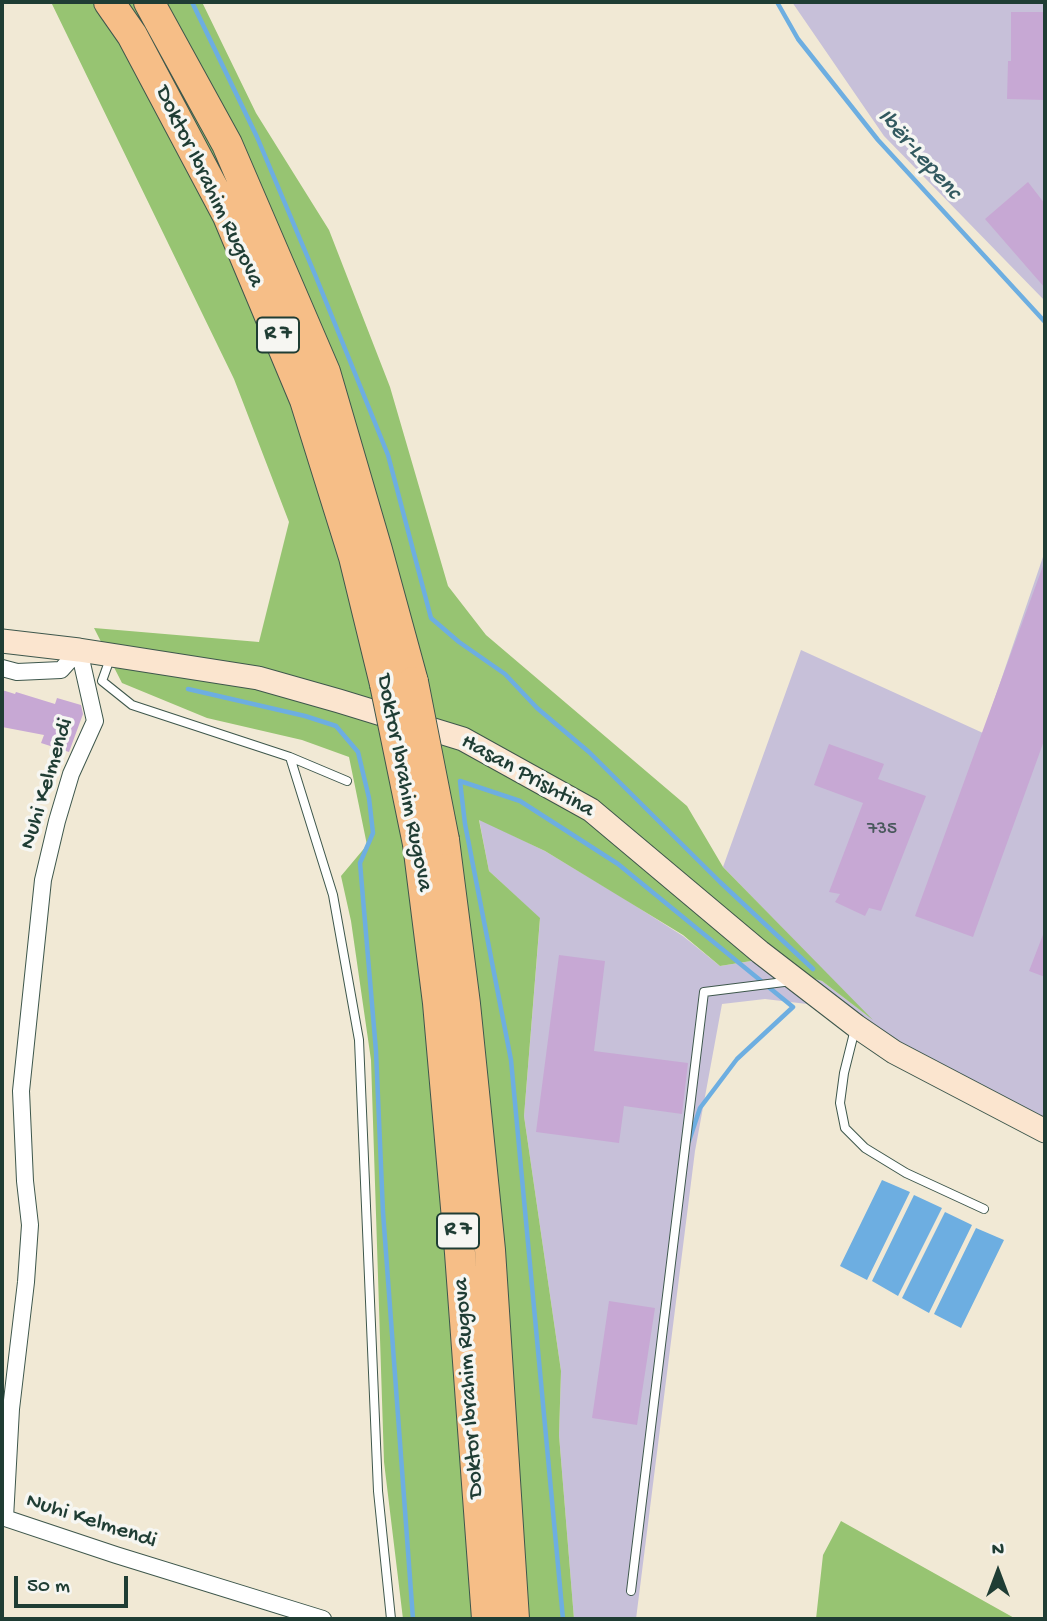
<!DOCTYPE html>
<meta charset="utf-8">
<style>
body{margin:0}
#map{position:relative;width:1047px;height:1621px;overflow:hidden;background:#f1e9d5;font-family:"Gochi Hand",sans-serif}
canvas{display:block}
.frame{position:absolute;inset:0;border:4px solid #1f3d34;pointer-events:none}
.north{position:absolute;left:963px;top:1537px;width:70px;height:70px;-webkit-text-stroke:5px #f6f6f2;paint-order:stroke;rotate:0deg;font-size:19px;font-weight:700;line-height:28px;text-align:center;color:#1f3d34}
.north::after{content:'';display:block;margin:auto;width:24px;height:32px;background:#1f3d34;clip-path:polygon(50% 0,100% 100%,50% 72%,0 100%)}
.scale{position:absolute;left:14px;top:1576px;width:114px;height:32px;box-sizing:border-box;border:4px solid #1f3d34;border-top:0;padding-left:9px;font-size:21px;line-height:24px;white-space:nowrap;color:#1f3d34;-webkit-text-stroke:5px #f6f6f2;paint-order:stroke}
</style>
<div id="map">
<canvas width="1047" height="1621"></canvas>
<div class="frame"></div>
<div class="north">N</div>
<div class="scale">50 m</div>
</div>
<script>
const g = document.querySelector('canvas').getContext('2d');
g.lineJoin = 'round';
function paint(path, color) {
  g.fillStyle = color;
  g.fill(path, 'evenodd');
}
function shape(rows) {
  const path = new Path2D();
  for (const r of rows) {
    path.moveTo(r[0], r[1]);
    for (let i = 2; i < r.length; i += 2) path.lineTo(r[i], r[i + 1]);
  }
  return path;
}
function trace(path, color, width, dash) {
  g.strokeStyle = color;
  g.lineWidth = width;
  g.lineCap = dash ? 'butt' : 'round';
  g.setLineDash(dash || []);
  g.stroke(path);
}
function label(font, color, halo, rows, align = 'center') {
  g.font = font + ' "Gochi Hand",sans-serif';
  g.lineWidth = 7;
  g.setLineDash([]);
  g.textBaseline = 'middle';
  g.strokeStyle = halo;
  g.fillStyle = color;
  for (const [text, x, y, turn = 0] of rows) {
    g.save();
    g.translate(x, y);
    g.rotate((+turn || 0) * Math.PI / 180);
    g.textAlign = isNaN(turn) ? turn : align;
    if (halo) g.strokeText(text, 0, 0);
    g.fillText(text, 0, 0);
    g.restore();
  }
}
paint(shape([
 [792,2,1045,2,1045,301,884,136],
 [1045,551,1045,1143,864,1046,807,1004,765,999,722,1004,695,1151,636,1619,574,1619,559,1435,561,1371,524,1116,540,919,489,871,479,819,545,851,620,896,683,936,720,966,751,961,822,981,868,1016,723,867,801,650,983,733]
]), '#c7c0d9');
paint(shape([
 [51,2,202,2,256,113,329,230,390,387,448,586,486,635,687,806,723,867,873,1020,822,981,751,961,720,966,683,935,545,851,479,820,489,871,540,918,524,1116,561,1371,559,1435,574,1619,403,1619,384,1462,371,1060,351,921,341,876,367,845,349,757,302,740,207,718,122,683,94,628,259,642,289,522,234,379],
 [841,1521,1016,1619,816,1619,823,1555]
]), '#97c472');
paint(shape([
 [882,1180,910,1192,867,1280,840,1266],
 [914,1195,942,1208,898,1296,872,1281],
 [945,1212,972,1225,929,1313,902,1298],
 [976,1228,1004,1240,961,1328,934,1314]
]), '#6daee1');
trace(shape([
 [192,2,257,137,316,277,388,455,431,618,459,642,505,674,537,708,589,752,720,882,813,969],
 [777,2,798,39,878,140,1045,322],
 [188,689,305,716,336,726,358,752,369,798,373,833,360,863,376,1051,383,1212,413,1619],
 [563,1619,511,1060,465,824,460,781,520,801,618,864,793,1007,737,1059,700,1108,689,1141]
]), '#6daee1', 4.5);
paint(shape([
 [1011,12,1045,12,1045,100,1007,99,1008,61,1011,61],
 [1028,182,1045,204,1045,288,985,219],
 [1044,563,1045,563,1045,738,973,937,915,916],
 [2,690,15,694,16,692,55,704,57,698,81,705,83,714,69,752,41,743,44,735,2,727],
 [829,744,884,764,878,779,926,796,881,911,869,908,865,916,835,902,840,894,829,892,863,803,814,785],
 [1044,932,1045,932,1045,977,1029,971],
 [559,955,605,961,594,1051,688,1063,682,1114,624,1106,619,1143,536,1132],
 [609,1301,655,1308,637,1425,592,1418]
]), '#c7a8d4');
const lane = shape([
 [111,656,102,681,132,705,290,757,333,895,359,1040,378,1491,391,1619],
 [290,757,347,781],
 [855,1029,844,1073,840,1103,845,1128,865,1148,906,1173,984,1209],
 [631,1591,704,992,792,981]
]);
const street = shape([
 [2,668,17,672,61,670,79,650],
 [2,1517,116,1555,323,1619],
 [5,1518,11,1409,26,1282,30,1225,25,1181,21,1091,43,880,57,821,71,774,95,721,79,650]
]);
const secondary = shape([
 [2,641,79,650,258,678,339,701,463,739,591,810,760,952,856,1026,894,1052,1045,1131]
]);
const highway = shape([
 [109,2,132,35,228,216,305,400,354,557,385,684],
 [149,2,227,144,325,372,377,550,413,682],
 [444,840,465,1004,490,1250,514,1619],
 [418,844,438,1003,460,1253,487,1619]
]);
trace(lane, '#3e574c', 10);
trace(street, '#3e574c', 18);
trace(secondary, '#3e574c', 25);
trace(highway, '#3e574c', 32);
trace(lane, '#fff', 8);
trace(street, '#fff', 16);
trace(secondary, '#fbe5cf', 23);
trace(highway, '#f6be87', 30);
const highwayBridge = shape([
 [413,682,444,840],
 [385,684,418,844]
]);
trace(highwayBridge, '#3e574c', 32, []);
trace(highwayBridge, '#f6be87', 30);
label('19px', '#49585c', null, [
 ["735",882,830]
]);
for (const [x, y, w] of [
 [278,335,42],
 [458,1231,42]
]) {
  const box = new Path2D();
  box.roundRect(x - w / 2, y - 17.5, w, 35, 5);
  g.fillStyle = '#f6f6f2';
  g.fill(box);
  trace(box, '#1f3d34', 2);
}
label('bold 21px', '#1f3d34', null, [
 ["R 7",278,335],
 ["R 7",458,1231]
]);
label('23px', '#1f3d34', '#f6f6f2', [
 ["Doktor Ibrahim Rugova",208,187,64],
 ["Hasan Prishtina",527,777,29],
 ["Doktor Ibrahim Rugova",403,783,79],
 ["Nuhi Kelmendi",48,784,-73],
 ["Doktor Ibrahim Rugova",470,1388,-94],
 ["Nuhi Kelmendi",91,1522,18]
]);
label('italic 24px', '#32595f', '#f6f6f2', [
 ["Ibër-Lepenc",918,155,48]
]);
</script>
